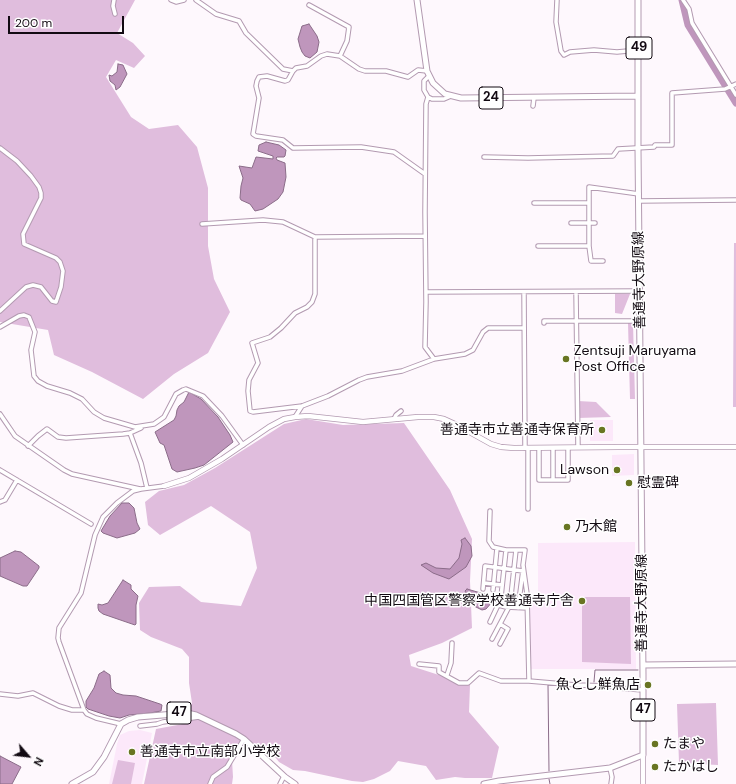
<!DOCTYPE html>
<meta charset="utf-8">
<style>
body{margin:0}
#map{position:relative;width:736px;height:784px;overflow:hidden;background:#fef8fd;font-family:"DM Sans",sans-serif}
canvas{display:block}
.north{position:absolute;left:8px;top:736px;width:40px;height:40px;-webkit-text-stroke:3px #fff;paint-order:stroke;rotate:118deg;font-size:11px;font-weight:700;line-height:16px;text-align:center;color:#120a12}
.north::after{content:'';display:block;margin:auto;width:14px;height:18px;background:#120a12;clip-path:polygon(50% 0,100% 100%,50% 72%,0 100%)}
.scale{position:absolute;left:8px;top:16px;width:116px;height:18px;box-sizing:border-box;border:2px solid #120a12;border-top:0;padding-left:5px;font-size:12px;line-height:14px;white-space:nowrap;color:#120a12;-webkit-text-stroke:3px #fff;paint-order:stroke}
</style>
<div id="map">
<canvas width="736" height="784"></canvas>
<div class="north">N</div>
<div class="scale">200 m</div>
</div>
<script>
const g = document.querySelector('canvas').getContext('2d');
g.lineJoin = 'round';
function paint(path, color) {
  g.fillStyle = color;
  g.fill(path, 'evenodd');
}
function shape(rows) {
  const path = new Path2D();
  for (const r of rows) {
    path.moveTo(r[0], r[1]);
    for (let i = 2; i < r.length; i += 2) path.lineTo(r[i], r[i + 1]);
  }
  return path;
}
function trace(path, color, width, dash) {
  g.strokeStyle = color;
  g.lineWidth = width;
  g.lineCap = dash ? 'butt' : 'round';
  g.setLineDash(dash || []);
  g.stroke(path);
}
function label(font, color, halo, rows, align = 'center') {
  g.font = font + ' "DM Sans","Noto Sans JP",sans-serif';
  g.lineWidth = 3;
  g.setLineDash([]);
  g.textBaseline = 'middle';
  g.strokeStyle = halo;
  g.fillStyle = color;
  for (const [text, x, y, turn = 0] of rows) {
    g.save();
    g.translate(x, y);
    g.rotate((+turn || 0) * Math.PI / 180);
    g.textAlign = isNaN(turn) ? turn : align;
    if (halo) g.strokeText(text, 0, 0);
    g.fillText(text, 0, 0);
    g.restore();
  }
}
paint(shape([
 [590,420,613,420,613,441,590,441],
 [634,454,634,475,612,476,612,455],
 [635,542,636,669,531,669,529,597,538,596,538,543],
 [140,730,152,733,142,784,109,784,117,744,120,735,129,731]
]), '#fce8fa');
paint(shape([
 [0,0,135,0,117,33,133,43,145,56,134,68,116,60,106,77,131,117,149,129,178,125,197,147,208,188,208,246,214,279,230,312,208,353,174,374,143,399,92,372,54,355,48,330,0,322],
 [734,243,736,243,736,407,733,407],
 [615,294,630,294,622,314,615,313],
 [628,323,633,323,635,399,630,399],
 [578,401,596,402,611,417,578,418],
 [306,419,343,425,404,423,450,490,472,539,470,581,472,628,442,643,409,655,411,666,470,685,469,712,499,747,492,778,465,778,455,777,436,780,426,766,398,761,390,771,374,779,363,782,352,781,305,771,293,770,279,762,272,753,244,738,232,760,233,777,232,784,144,784,156,729,183,724,192,703,189,683,189,657,182,649,151,637,140,630,139,603,149,587,180,586,201,602,241,606,257,568,250,532,211,506,160,535,148,525,145,502,159,491,184,485,215,468,284,424],
 [582,597,630,597,631,664,582,662],
 [716,703,718,765,679,763,677,704],
 [118,760,135,763,131,784,112,784]
]), '#e0bddd');
const water = shape([
 [309,24,317,36,319,42,317,52,310,58,305,56,302,52,300,47,298,39,302,26,309,24],
 [118,64,123,65,127,74,120,87,116,90,115,85,110,81,109,75,112,76,117,72,118,64],
 [266,142,279,145,286,150,285,156,284,157,277,157,276,158,277,160,285,163,286,177,283,192,278,199,263,209,255,211,250,204,241,200,240,198,241,186,243,178,239,166,252,168,256,157,273,159,273,156,258,151,259,145,266,142],
 [189,392,201,399,218,417,230,435,233,442,204,465,195,468,177,472,172,469,164,445,160,443,155,432,174,420,176,416,177,410,179,406,184,402,189,392],
 [122,503,129,503,134,508,137,523,140,529,135,533,117,538,103,533,101,531,110,516,122,503],
 [465,538,471,546,472,556,466,567,449,579,433,573,421,565,426,563,436,568,450,569,459,558,462,544,461,540,465,538],
 [15,551,21,552,39,566,39,568,27,586,23,586,0,576,0,558,15,551],
 [123,580,131,585,131,589,138,596,136,605,136,624,135,625,103,614,99,611,98,608,98,604,102,605,108,603,123,580],
 [467,589,491,596,493,601,486,609,482,610,472,605,471,600,466,593,465,591,467,589],
 [104,671,110,675,111,688,116,693,123,695,136,696,160,704,162,705,161,711,150,713,129,715,120,718,109,716,88,709,86,707,86,701,94,688,99,674,104,671],
 [0,756,21,767,12,784,0,784,0,756]
]);
paint(water, '#bf96bc');
trace(water, '#8b6c89', 1);
trace(shape([
 [594,682,595,670,638,670],
 [549,771,548,685,583,687],
 [549,779,550,784]
]), '#8b6c89', 1);
trace(shape([
 [682,0,688,25,736,103]
]), '#bf96bc', 7);
const street = shape([
 [114,0,113,6,115,14],
 [171,0,176,2,184,0],
 [196,0,216,14,239,21,246,33,283,69,293,71,296,68,307,66,321,56,327,54,340,56],
 [557,0,556,22,561,51,564,55,570,52,594,50,617,52,639,50],
 [683,0,689,9,692,23,736,95],
 [309,5,349,27,347,41,340,56,359,69,365,71,386,71,408,77,418,70,427,71],
 [293,71,288,80,285,81,267,76,259,77,257,81,256,86,259,98,253,134,256,136,283,140,293,148,361,147,394,152,425,174],
 [429,76,424,81,424,90,428,97,432,99,444,99,451,96],
 [428,97,426,104,425,212,426,302,425,347,434,359],
 [533,106,534,98],
 [0,148,17,161,31,176,39,187,41,193,41,198,23,234,24,244,56,258,60,262,63,271,61,287,56,302,52,301,41,287,33,285,26,287,0,311],
 [484,157,528,158,613,156,618,149,654,147,655,145,672,145,672,93,725,89,736,84],
 [639,201,736,200],
 [534,203,588,203],
 [571,223,595,223],
 [202,224,263,220,283,222,315,237,425,236],
 [315,237,315,294,312,302,307,307,295,313,281,328,270,337,252,343,258,363,249,380,248,391,250,411,253,412,302,406,328,396,359,380,367,377,402,371,434,359,465,354,473,350,483,332,488,328,524,328],
 [538,246,589,246,591,261,603,261],
 [589,246,589,187,639,194],
 [426,292,639,291],
 [524,292,525,448],
 [576,292,578,447],
 [544,323,544,321,640,321],
 [0,327,19,316,24,315,29,317,35,332,31,350,34,376,38,381,47,386,70,393,82,399,94,412,104,418,135,427,154,424,164,417,176,394,183,390,186,389,203,396,222,416,243,445],
 [0,414,15,436,64,470,72,474,140,489],
 [295,417,302,406],
 [394,419,396,415,401,411],
 [130,433,141,463,147,488],
 [28,446,38,436,47,429,58,437,66,438,123,434,130,433,141,428],
 [539,448,539,480,568,480,568,448],
 [553,448,553,480],
 [0,470,91,524],
 [0,502,5,500,17,480],
 [528,509,528,448],
 [490,511,489,541,493,547,506,550,525,550,523,565,527,594,529,681],
 [484,583,502,585],
 [483,589,485,566,523,571],
 [493,590,497,548],
 [498,605,506,607,527,608],
 [518,608,523,570],
 [490,622,498,605,501,597,506,550],
 [500,624,508,629,500,644],
 [492,639,510,605,516,550],
 [419,664,439,666,439,672,459,683,468,683,479,673,501,681,529,681,576,685,609,686,618,688,643,690],
 [447,675,451,663,452,643],
 [0,694,18,696,33,693,59,706,72,710,84,710],
 [121,724,96,718,87,714,84,710,59,642,58,638,59,628,81,593,95,535,103,517,117,503,133,491,141,489,164,486],
 [140,726,157,724,163,722,199,717],
 [610,768,612,777,611,784],
 [210,784,213,777,227,767,244,739],
 [280,784,284,776]
]);
const secondary = shape([
 [164,486,189,478,222,459,269,427,284,419,295,417,308,416,363,422,418,417,434,417,444,419,455,424,491,444,501,447,514,448,618,447,736,447],
 [643,755,643,784]
]);
const primary = shape([
 [417,0,427,71,433,83,445,94,461,98,638,96],
 [643,665,736,664],
 [72,784,93,772,104,757,121,724,128,720,138,717,187,713,196,715,236,734,244,739,285,777,295,784],
 [484,784,499,781,610,768,643,755,643,674,638,148,638,0]
]);
trace(street, '#b39ab1', 5.5);
trace(secondary, '#b39ab1', 6);
trace(primary, '#b39ab1', 7);
trace(street, '#fff', 3.5);
trace(secondary, '#fff', 4.5);
trace(primary, '#fff', 5);
for (const [x, y, r, color] of [
 [566,359,4,"#687522"],
 [602,430,4,"#687522"],
 [617,470,4,"#687522"],
 [629,483,4,"#687522"],
 [567,527,4,"#687522"],
 [582,601,4,"#687522"],
 [648,685,4,"#687522"],
 [655,744,4,"#687522"],
 [132,752,4,"#687522"],
 [655,767,4,"#687522"]
]) {
  const dot = new Path2D();
  dot.arc(x, y, r, 0, 2 * Math.PI);
  g.fillStyle = color;
  g.fill(dot);
  trace(dot, '#fff', 1.5);
}
for (const [x, y, w] of [
 [639,48,26],
 [491,98,24],
 [643,710,24],
 [179,713,24]
]) {
  const box = new Path2D();
  box.roundRect(x - w / 2, y - 11, w, 22, 3);
  g.fillStyle = '#fff';
  g.fill(box);
  trace(box, '#120a12', 1);
}
label('bold 13px', '#120a12', null, [
 ["49",639,48],
 ["24",491,98],
 ["47",643,710],
 ["47",179,713]
]);
label('14px', '#120a12', '#fff', [
 ["善通寺大野原線",640,280,-91],
 ["善通寺大野原線",642,603,-90]
]);
label('14px', '#120a12', '#fff', [
 ["Zentsuji Maruyama",574,351],
 ["Post Office",574,367],
 ["善通寺市立善通寺保育所",594,430,"right"],
 ["Lawson",609,470,"right"],
 ["慰霊碑",637,483],
 ["乃木館",575,527],
 ["中国四国管区警察学校善通寺庁舎",574,601,"right"],
 ["魚とし鮮魚店",640,685,"right"],
 ["たまや",663,744],
 ["善通寺市立南部小学校",140,752],
 ["たかはし",663,767]
], 'left');
</script>
